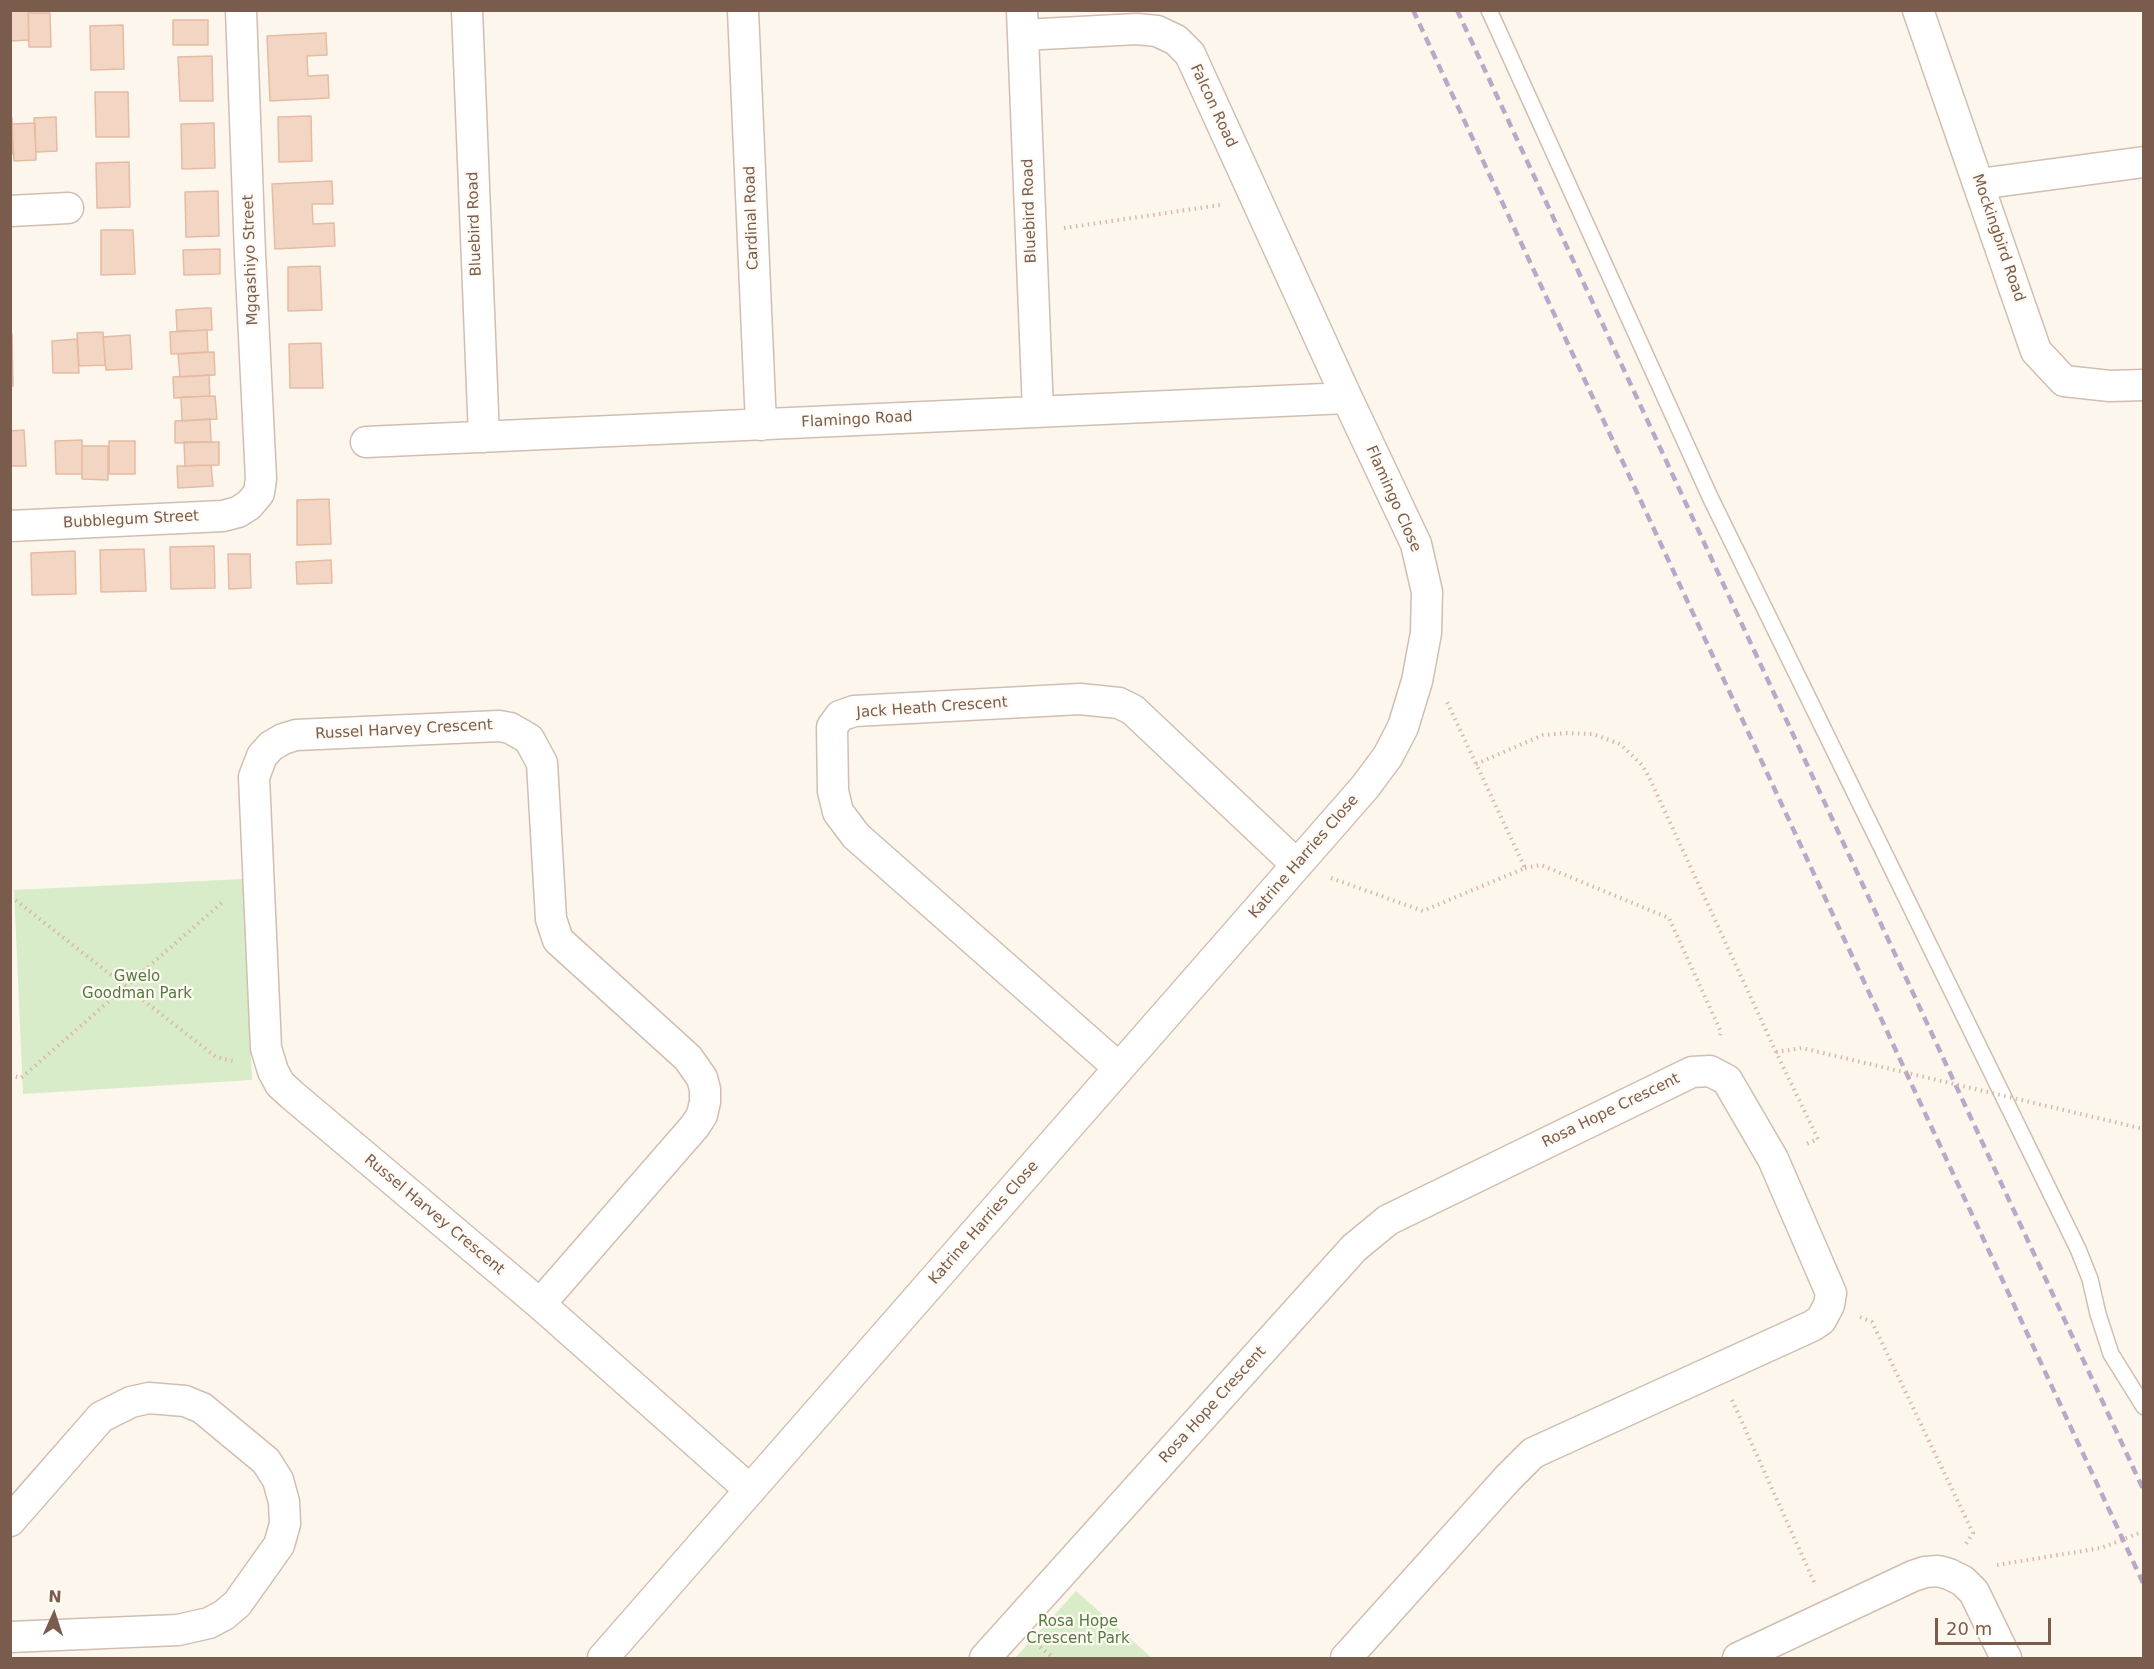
<!DOCTYPE html>
<style>
body{margin:0}
#map{position:relative;width:2154px;height:1669px;overflow:hidden;background:#fdf6ec;font-family:"DejaVu Sans",sans-serif}
canvas{display:block}
.frame{position:absolute;inset:0;border:12px solid #7a5c4d;pointer-events:none}
.north{position:absolute;left:24px;top:1585px;width:60px;height:60px;-webkit-text-stroke:4px #fffaf3;paint-order:stroke;rotate:3deg;font-size:16px;font-weight:700;line-height:24px;text-align:center;color:#7a5c4d}
.north::after{content:'';display:block;margin:auto;width:21px;height:27px;background:#7a5c4d;clip-path:polygon(50% 0,100% 100%,50% 72%,0 100%)}
.scale{position:absolute;left:1935px;top:1618px;width:116px;height:27px;box-sizing:border-box;border:3px solid #7a5c4d;border-top:0;padding-left:8px;font-size:18px;line-height:21px;white-space:nowrap;color:#7a5c4d;-webkit-text-stroke:4px #fffaf3;paint-order:stroke}
</style>
<div id="map">
<canvas width="2154" height="1669"></canvas>
<div class="frame"></div>
<div class="north">N</div>
<div class="scale">20 m</div>
</div>
<script>
const g = document.querySelector('canvas').getContext('2d');
g.lineJoin = 'round';
function paint(path, color) {
  g.fillStyle = color;
  g.fill(path, 'evenodd');
}
function shape(rows) {
  const path = new Path2D();
  for (const r of rows) {
    path.moveTo(r[0], r[1]);
    for (let i = 2; i < r.length; i += 2) path.lineTo(r[i], r[i + 1]);
  }
  return path;
}
function trace(path, color, width, dash) {
  g.strokeStyle = color;
  g.lineWidth = width;
  g.lineCap = dash ? 'butt' : 'round';
  g.setLineDash(dash || []);
  g.stroke(path);
}
function label(font, color, halo, rows, align = 'center') {
  g.font = font + ' "DejaVu Sans",sans-serif';
  g.lineWidth = 4.5;
  g.setLineDash([]);
  g.textBaseline = 'middle';
  g.strokeStyle = halo;
  g.fillStyle = color;
  for (const [text, x, y, turn = 0] of rows) {
    g.save();
    g.translate(x, y);
    g.rotate((+turn || 0) * Math.PI / 180);
    g.textAlign = isNaN(turn) ? turn : align;
    if (halo) g.strokeText(text, 0, 0);
    g.fillText(text, 0, 0);
    g.restore();
  }
}
paint(shape([
 [243,879,252,1080,23,1094,14,890],
 [1076,1591,1152,1658,1015,1658]
]), '#d8ecc9');
const building = shape([
 [10,10,28,10,29,40,10,41,10,10],
 [28,13,50,13,51,47,29,47,28,13],
 [173,20,208,20,208,45,173,45,173,20],
 [123,25,124,69,91,70,90,26,123,25],
 [326,33,327,55,307,56,308,76,328,75,329,98,270,101,267,36,326,33],
 [212,56,213,101,180,101,178,57,212,56],
 [95,92,128,92,129,137,96,137,95,92],
 [311,116,312,161,279,162,278,117,311,116],
 [56,117,57,151,36,152,34,118,56,117],
 [10,118,12,118,13,154,10,154,10,118],
 [35,123,36,160,14,161,12,124,35,123],
 [214,123,215,168,182,169,181,124,214,123],
 [129,162,130,207,97,208,96,163,129,162],
 [332,181,333,204,312,204,313,224,334,223,335,246,275,249,272,184,332,181],
 [218,191,219,236,186,237,185,192,218,191],
 [101,230,133,230,135,274,101,275,101,230],
 [220,249,220,274,184,275,183,250,220,249],
 [320,266,322,310,288,311,288,267,320,266],
 [205,308,211,308,212,330,177,331,176,310,205,308],
 [207,330,208,352,171,354,170,332,207,330],
 [103,332,105,365,79,366,77,333,103,332],
 [10,334,12,334,13,386,10,386,10,334],
 [130,335,132,369,106,370,103,337,130,335],
 [77,339,79,373,53,373,52,341,77,339],
 [321,343,323,388,290,388,289,344,321,343],
 [214,352,215,375,180,377,178,354,214,352],
 [209,375,210,396,174,398,173,377,209,375],
 [215,396,217,419,182,421,181,397,215,396],
 [210,419,211,442,175,443,175,421,210,419],
 [24,430,26,466,10,466,10,431,24,430],
 [82,440,82,474,56,474,55,441,82,440],
 [109,441,135,441,135,474,109,474,109,441],
 [184,442,219,442,219,465,185,466,184,442],
 [82,446,108,446,108,480,82,479,82,446],
 [211,465,213,486,178,488,177,466,211,465],
 [329,499,331,544,297,545,297,500,329,499],
 [214,546,215,588,171,589,170,547,214,546],
 [144,549,146,591,101,592,100,550,144,549],
 [75,551,76,594,32,595,31,553,75,551],
 [228,554,250,554,251,588,229,589,228,554],
 [331,560,332,583,297,584,296,562,331,560]
]);
paint(building, '#f3d5c3');
trace(building, '#e6bba3', 1.5);
const lane = shape([
 [1489,10,1711,499,2078,1249,2090,1279,2098,1314,2111,1354,2144,1407]
]);
const street = shape([
 [467,10,484,437],
 [743,10,761,425],
 [1022,10,1038,412],
 [1918,10,2036,351,2064,381,2110,386,2144,385],
 [1979,184,2144,162],
 [10,211,68,208],
 [366,442,1347,398],
 [10,526,223,516,238,512,249,505,259,493,261,479,250,254,241,10],
 [499,726,510,728,529,739,542,763,551,919,558,940,688,1058,702,1078,705,1089,705,1102,702,1115,695,1126,540,1304,292,1095,280,1084,273,1071,266,1048,254,777,262,756,271,746,283,739,296,735,499,726],
 [1119,1068,856,836,838,812,833,791,832,727,840,716,854,711,1080,699,1119,703,1133,710,1297,865],
 [540,1304,750,1490],
 [10,1521,101,1417,131,1402,149,1398,185,1401,202,1408,266,1461,278,1480,284,1502,285,1524,279,1545,237,1604,224,1615,209,1623,178,1630,10,1637],
 [603,1658,1365,787,1388,756,1403,727,1417,681,1426,633,1427,592,1416,544,1347,398,1190,54,1176,40,1157,31,1137,29,1023,35],
 [985,1658,1354,1248,1388,1220,1692,1072,1710,1071,1727,1080,1773,1159,1831,1293,1829,1305,1821,1320,1812,1326,1533,1453,1507,1479,1346,1658],
 [1738,1658,1913,1576,1925,1572,1938,1571,1949,1574,1963,1581,1974,1592,2006,1658]
]);
trace(lane, '#d1beb0', 18);
trace(street, '#d1beb0', 33);
trace(shape([
 [1064,228,1220,205],
 [1476,764,1543,735,1567,733,1593,734,1620,744,1642,765,1649,777,1776,1052,1818,1139,1804,1145],
 [1525,868,1541,865,1669,918,1721,1032,1719,1038],
 [1331,878,1423,911,1525,868,1447,702],
 [10,899,14,899,216,1057,233,1061],
 [10,1075,21,1078,225,900],
 [1860,1317,1872,1322,1973,1533,1966,1544],
 [1732,1400,1815,1584],
 [1997,1565,2101,1548,2144,1531],
 [1040,1647,1054,1658]
]), '#d9b8a5', 4, [1.5, 4.5]);
trace(lane, '#fff', 15);
trace(street, '#fff', 30);
trace(shape([
 [1413,10,2144,1585],
 [1457,10,2144,1491]
]), '#b9a8c9', 4.5, [9, 6]);
trace(shape([
 [1776,1052,1802,1048,2144,1129]
]), '#d9b8a5', 4, [1.5, 4.5]);
label('15px', '#7a5c4d', '#fffaf3', [
 ["Falcon Road",1213,106,65],
 ["Bluebird Road",1030,211,-92],
 ["Cardinal Road",752,218,-92],
 ["Bluebird Road",475,224,-92],
 ["Mockingbird Road",1998,238,71],
 ["Mgqashiyo Street",251,260,-92],
 ["Flamingo Road",857,420,-3],
 ["Flamingo Close",1393,499,66],
 ["Bubblegum Street",131,520,-3],
 ["Jack Heath Crescent",932,708,-4],
 ["Russel Harvey Crescent",404,730,-3],
 ["Katrine Harries Close",1304,857,-49],
 ["Rosa Hope Crescent",1611,1111,-26],
 ["Russel Harvey Crescent",434,1215,40],
 ["Katrine Harries Close",984,1223,-49],
 ["Rosa Hope Crescent",1213,1405,-48]
]);
label('15px', '#537a41', '#fffaf3', [
 ["Gwelo",137,977],
 ["Goodman Park",137,994],
 ["Rosa Hope",1078,1622],
 ["Crescent Park",1078,1639]
]);
</script>
